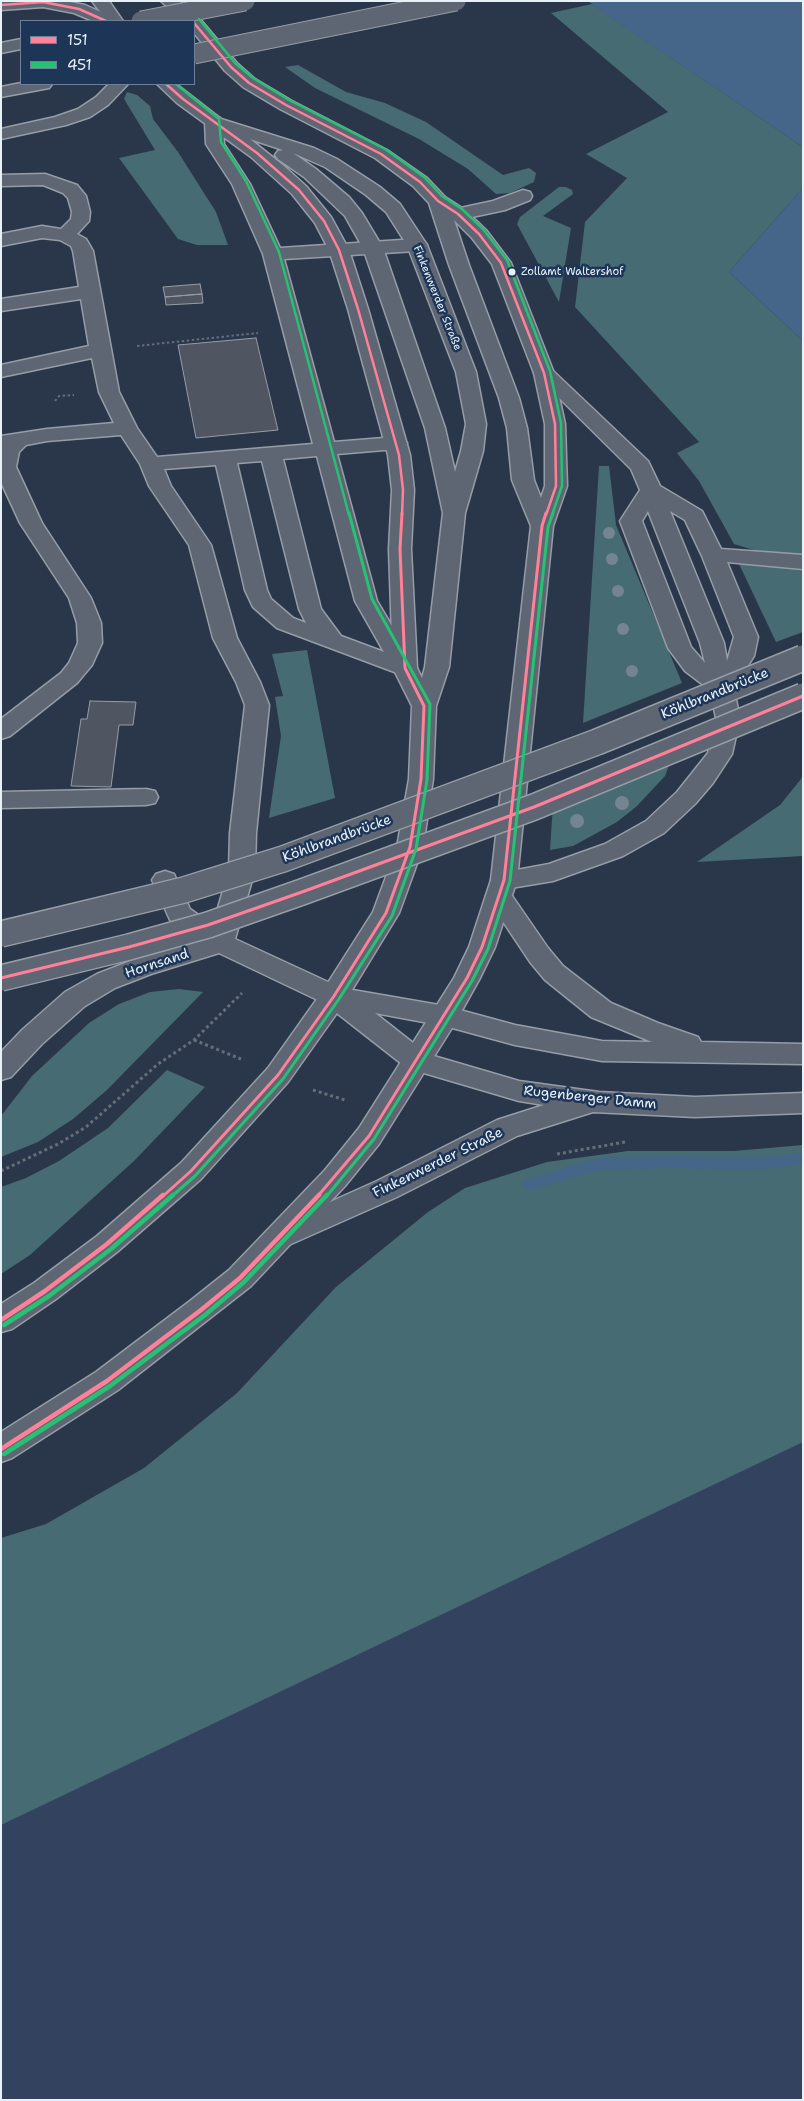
<!DOCTYPE html>
<meta charset="utf-8">
<style>
body{margin:0}
#map{position:relative;width:804px;height:2101px;overflow:hidden;background:#2a374a;font-family:"Shantell Sans",sans-serif}
canvas{display:block}
.frame{position:absolute;inset:0;border:2px solid #e8f1f8;pointer-events:none}
.legend{position:absolute;left:20px;top:20px;width:175px;height:65px;box-sizing:border-box;background:#1d3557;border:1px solid #6e8097;margin:0;padding:6px 9px;list-style:none;font-size:15px;color:#e8f1f8}
.legend li{display:flex;align-items:center;gap:10px;height:25px}
.legend b{width:25px;border:1px solid #6e8097}
</style>
<div id="map">
<canvas width="804" height="2101"></canvas>
<div class="frame"></div>
<ul class="legend">
<li><b style="height:6px;background:#ff8098"></b>151</li>
<li><b style="height:6px;background:#26c172"></b>451</li>
</ul>
</div>
<script>
const g = document.querySelector('canvas').getContext('2d');
g.lineJoin = 'round';
function paint(path, color) {
  g.fillStyle = color;
  g.fill(path, 'evenodd');
}
function shape(rows) {
  const path = new Path2D();
  for (const r of rows) {
    path.moveTo(r[0], r[1]);
    for (let i = 2; i < r.length; i += 2) path.lineTo(r[i], r[i + 1]);
  }
  return path;
}
function trace(path, color, width, dash) {
  g.strokeStyle = color;
  g.lineWidth = width;
  g.lineCap = dash ? 'butt' : 'round';
  g.setLineDash(dash || []);
  g.stroke(path);
}
function label(font, color, halo, rows, align = 'center') {
  g.font = font + ' "Shantell Sans",sans-serif';
  g.lineWidth = 5;
  g.setLineDash([]);
  g.textBaseline = 'middle';
  g.strokeStyle = halo;
  g.fillStyle = color;
  for (const [text, x, y, turn = 0] of rows) {
    g.save();
    g.translate(x, y);
    g.rotate((+turn || 0) * Math.PI / 180);
    g.textAlign = isNaN(turn) ? turn : align;
    if (halo) g.strokeText(text, 0, 0);
    g.fillText(text, 0, 0);
    g.restore();
  }
}
paint(shape([
 [803,1384,803,2100,1,2100,1,1755]
]), '#33435f');
paint(shape([
 [592,4,803,147,803,188,729,272,803,341,803,556,757,551,734,544,699,481,677,453,699,442,575,307,585,222,627,178,586,154,668,112,551,13],
 [298,65,346,92,385,103,426,122,503,175,529,168,536,173,534,182,510,193,496,194,468,169,419,139,315,88,285,67],
 [127,92,137,95,150,106,153,119,178,152,216,212,228,245,197,245,178,239,119,158,155,150,124,99],
 [559,187,566,187,572,190,573,194,543,216,571,228,559,302,517,224,520,217],
 [599,466,609,466,616,525,682,683,583,723],
 [739,564,803,569,803,632,776,642],
 [307,650,335,798,269,818,281,736,275,697,283,696,272,654],
 [673,754,665,776,637,806,617,822,573,846,550,850,553,804],
 [803,774,803,856,697,862,780,805,801,779],
 [179,989,203,992,107,1090,73,1119,38,1142,1,1157,1,1116,32,1076,89,1023,119,1004,150,992],
 [167,1070,205,1087,134,1161,30,1255,1,1274,1,1187,26,1178,59,1161,108,1128],
 [803,1145,803,1442,1,1825,1,1538,46,1524,144,1468,237,1393,336,1287,428,1212,465,1188,547,1162,628,1151,734,1151]
]), '#466b72');
paint(shape([
 [588,1,803,1,803,147,600,10],
 [803,188,803,341,729,272]
]), '#456689');
paint(shape([
 [803,1153,803,1165,750,1170,672,1168,599,1170,531,1190,525,1188,523,1184,525,1180,599,1158,672,1156,750,1158,803,1153]
]), '#456689');
const building = shape([
 [200,284,202,294,165,297,163,287,200,284],
 [202,294,203,303,166,305,165,297,202,294],
 [256,338,278,430,196,438,178,345,256,338],
 [90,701,136,702,133,725,119,725,111,787,71,786,81,719,87,719,90,701]
]);
paint(building, '#505661');
trace(building, '#959da7', 1);
const minor = shape([
 [92,1,109,1,123,21,107,21,92,1],
 [109,84,128,84,108,105,90,117,66,125,1,139,1,129,55,117,78,109,96,97,109,84],
 [214,117,220,118,223,122,224,144,250,184,280,248,417,239,424,241,427,245,424,249,417,251,284,259,334,442,396,437,403,439,407,443,403,447,396,449,337,454,377,601,417,668,413,673,405,675,397,673,277,628,253,607,245,590,216,465,164,469,171,486,211,545,237,638,260,682,269,705,256,833,255,870,235,939,341,988,445,1006,515,1025,602,1041,652,1042,591,1017,545,980,530,962,486,896,490,890,499,887,495,886,491,880,495,874,549,864,605,844,646,821,677,792,708,753,716,718,710,690,685,671,668,648,620,521,640,490,631,469,534,373,537,369,544,367,551,369,648,461,660,486,702,511,721,549,803,555,803,569,727,562,758,637,754,656,740,678,733,686,740,718,732,754,713,783,695,804,664,833,623,856,553,881,505,889,508,890,548,948,563,966,611,1003,658,1023,698,1037,701,1042,803,1044,803,1064,602,1061,515,1045,445,1026,375,1013,427,1054,519,1081,599,1092,695,1097,803,1093,803,1113,695,1117,593,1112,517,1136,397,1197,282,1248,272,1244,267,1236,272,1228,377,1181,497,1120,544,1105,519,1101,407,1068,324,1003,219,953,151,974,115,988,85,1006,42,1044,11,1077,1,1080,1,1052,22,1030,65,992,97,974,133,960,199,940,170,920,152,880,156,874,165,871,174,874,190,909,213,925,229,870,230,833,245,705,236,682,213,638,189,545,149,486,140,464,121,435,47,441,26,445,19,452,16,467,42,523,91,598,101,623,102,643,92,665,77,683,10,736,1,739,1,719,61,673,69,663,78,643,77,623,69,598,20,523,1,482,1,436,47,429,114,423,99,392,92,358,1,377,1,365,89,346,81,299,1,311,1,299,79,287,73,251,71,246,60,240,42,238,1,246,1,234,42,226,61,229,71,219,72,212,68,198,63,193,43,185,1,186,1,175,45,174,77,185,86,196,90,212,89,221,77,234,86,239,93,251,119,392,137,428,157,457,313,444,263,254,232,184,206,144,205,122,208,118,214,117],
 [317,456,355,601,384,652,341,636,321,609,283,459,317,456],
 [262,461,299,609,306,623,293,618,271,599,267,590,237,463,262,461],
 [648,511,700,643,705,663,691,647,642,521,648,511],
 [670,511,685,520,702,556,734,637,727,661,724,643,670,511],
 [523,190,530,192,532,196,530,200,505,210,458,220,451,218,449,214,451,210,493,201,523,190],
 [146,789,155,791,158,797,155,803,146,805,1,808,1,792,146,789]
]);
const major = shape([
 [1,1,65,1,85,5,112,17,114,21,93,21,74,13,43,7,1,10,1,1],
 [161,1,179,1,200,19,237,63,255,79,292,101,387,150,427,178,445,197,465,210,486,230,511,263,554,373,565,424,567,486,553,526,517,880,495,947,480,978,455,1023,379,1144,345,1186,251,1286,118,1390,12,1458,1,1462,1,1432,96,1372,190,1301,229,1270,325,1170,359,1128,454,978,469,947,491,880,531,526,512,480,507,428,499,398,449,265,429,203,413,186,375,158,280,109,243,87,225,71,194,33,194,21,182,21,161,1],
 [454,220,472,238,492,264,534,373,545,424,545,486,541,498,534,480,527,428,519,398,469,265,454,220],
 [157,84,176,84,221,119,314,148,337,159,380,187,400,204,427,245,476,372,486,424,483,451,465,513,449,667,436,706,433,779,423,847,399,913,344,1003,288,1082,201,1179,117,1252,56,1299,12,1329,1,1332,1,1304,34,1283,97,1236,181,1163,268,1068,324,989,373,912,397,847,409,779,412,706,393,668,389,549,392,490,388,455,348,309,329,250,315,223,292,194,251,157,177,103,157,84],
 [250,139,283,150,278,151,275,155,278,159,304,177,345,216,363,248,425,428,443,513,425,667,422,678,417,668,411,549,414,490,410,455,368,309,349,250,331,217,306,186,285,167,250,139],
 [293,153,325,167,366,195,386,212,407,245,456,372,466,424,461,451,455,472,445,428,383,248,362,213,349,197,316,169,293,153]
]);
const highway = shape([
 [21,39,21,49,1,53,1,43,21,39],
 [21,83,21,84,52,84,49,88,1,97,1,87,21,83]
]);
trace(minor, '#959da7', 3);
trace(major, '#959da7', 3);
trace(highway, '#959da7', 3);
trace(shape([
 [137,346,258,333],
 [55,401,59,396,74,395]
]), '#656d78', 2, [2.5, 2.5]);
trace(shape([
 [194,1040,241,1059],
 [313,1090,345,1100],
 [557,1154,625,1142],
 [1,1171,58,1144,86,1127,158,1064,194,1040,242,993]
]), '#656d78', 3, [3, 3]);
paint(minor, '#5d6672');
paint(major, '#5d6672');
paint(highway, '#5d6672');
const majorBridge = shape([
 [1,934,184,890,283,859,597,742,803,658],
 [1,978,129,947,208,925,302,892,534,807,803,696]
]);
const highwayBridge = shape([
 [141,21,245,1],
 [194,54,456,1]
]);
trace(majorBridge, '#959da7', 28, []);
trace(highwayBridge, '#959da7', 21, []);
trace(majorBridge, '#5d6672', 25);
trace(highwayBridge, '#5d6672', 19);
trace(shape([
 [1,5,43,2,79,9,106,21],
 [194,23,231,67,249,83,286,105,381,154,420,182,438,201,458,214,479,234,501,263,544,373,555,424,556,486,546,515],
 [166,84,183,99,257,153,299,190,324,221,339,250,358,309,399,455,403,490,402,515]
]), '#ff8098', 2.5);
trace(shape([
 [1,978,129,947,208,925,302,892,534,807,803,696],
 [162,1197,191,1171,278,1075,334,996,386,913,410,847,421,779,424,706,405,668,400,549,402,513],
 [317,1197,369,1136,467,978,482,947,504,880,542,526,546,513]
]), '#ff8098', 3);
trace(shape([
 [1,1320,45,1291,107,1244,163,1195],
 [1,1449,107,1381,201,1310,240,1278,319,1195]
]), '#ff8098', 4.5);
trace(shape([
 [199,19,235,63,253,78,289,100,385,149,424,177,442,196,462,209,483,229,507,260,550,371,561,423,562,486,552,515],
 [176,84,219,119,221,142,246,181,279,252,349,515]
]), '#26c172', 2.5);
trace(shape([
 [171,1197,195,1176,283,1079,339,999,392,916,416,849,427,780,430,704,372,599,349,513],
 [326,1197,374,1139,472,981,488,949,510,881,548,527,553,513]
]), '#26c172', 3);
trace(shape([
 [4,1325,49,1296,111,1249,173,1195],
 [4,1454,110,1386,205,1315,244,1282,327,1195]
]), '#26c172', 4.5);
g.fillStyle = '#748591';
for (const [x, y, r] of [
 [609,533,6],
 [612,559,6],
 [618,591,6],
 [623,629,6],
 [632,671,6],
 [622,803,7],
 [577,821,7]
]) {
  g.beginPath();
  g.arc(x, y, r, 0, 2 * Math.PI);
  g.fill();
}
for (const [x, y, r, color] of [
 [512,272,4.5,"#e8f1f8"]
]) {
  const dot = new Path2D();
  dot.arc(x, y, r, 0, 2 * Math.PI);
  g.fillStyle = color;
  g.fill(dot);
  trace(dot, '#1d3557', 2);
}
label('11px', '#e8f1f8', '#1d3557', [
 ["Zollamt Waltershof",521,272]
], 'left');
label('11px', '#e8f1f8', '#1d3557', [
 ["Finkenwerder Straße",437,298,68]
]);
label('14px', '#e8f1f8', '#1d3557', [
 ["Köhlbrandbrücke",715,694,-22],
 ["Köhlbrandbrücke",337,839,-20],
 ["Hornsand",157,964,-18],
 ["Rugenberger Damm",590,1098,6],
 ["Finkenwerder Straße",438,1163,-26]
]);
</script>
